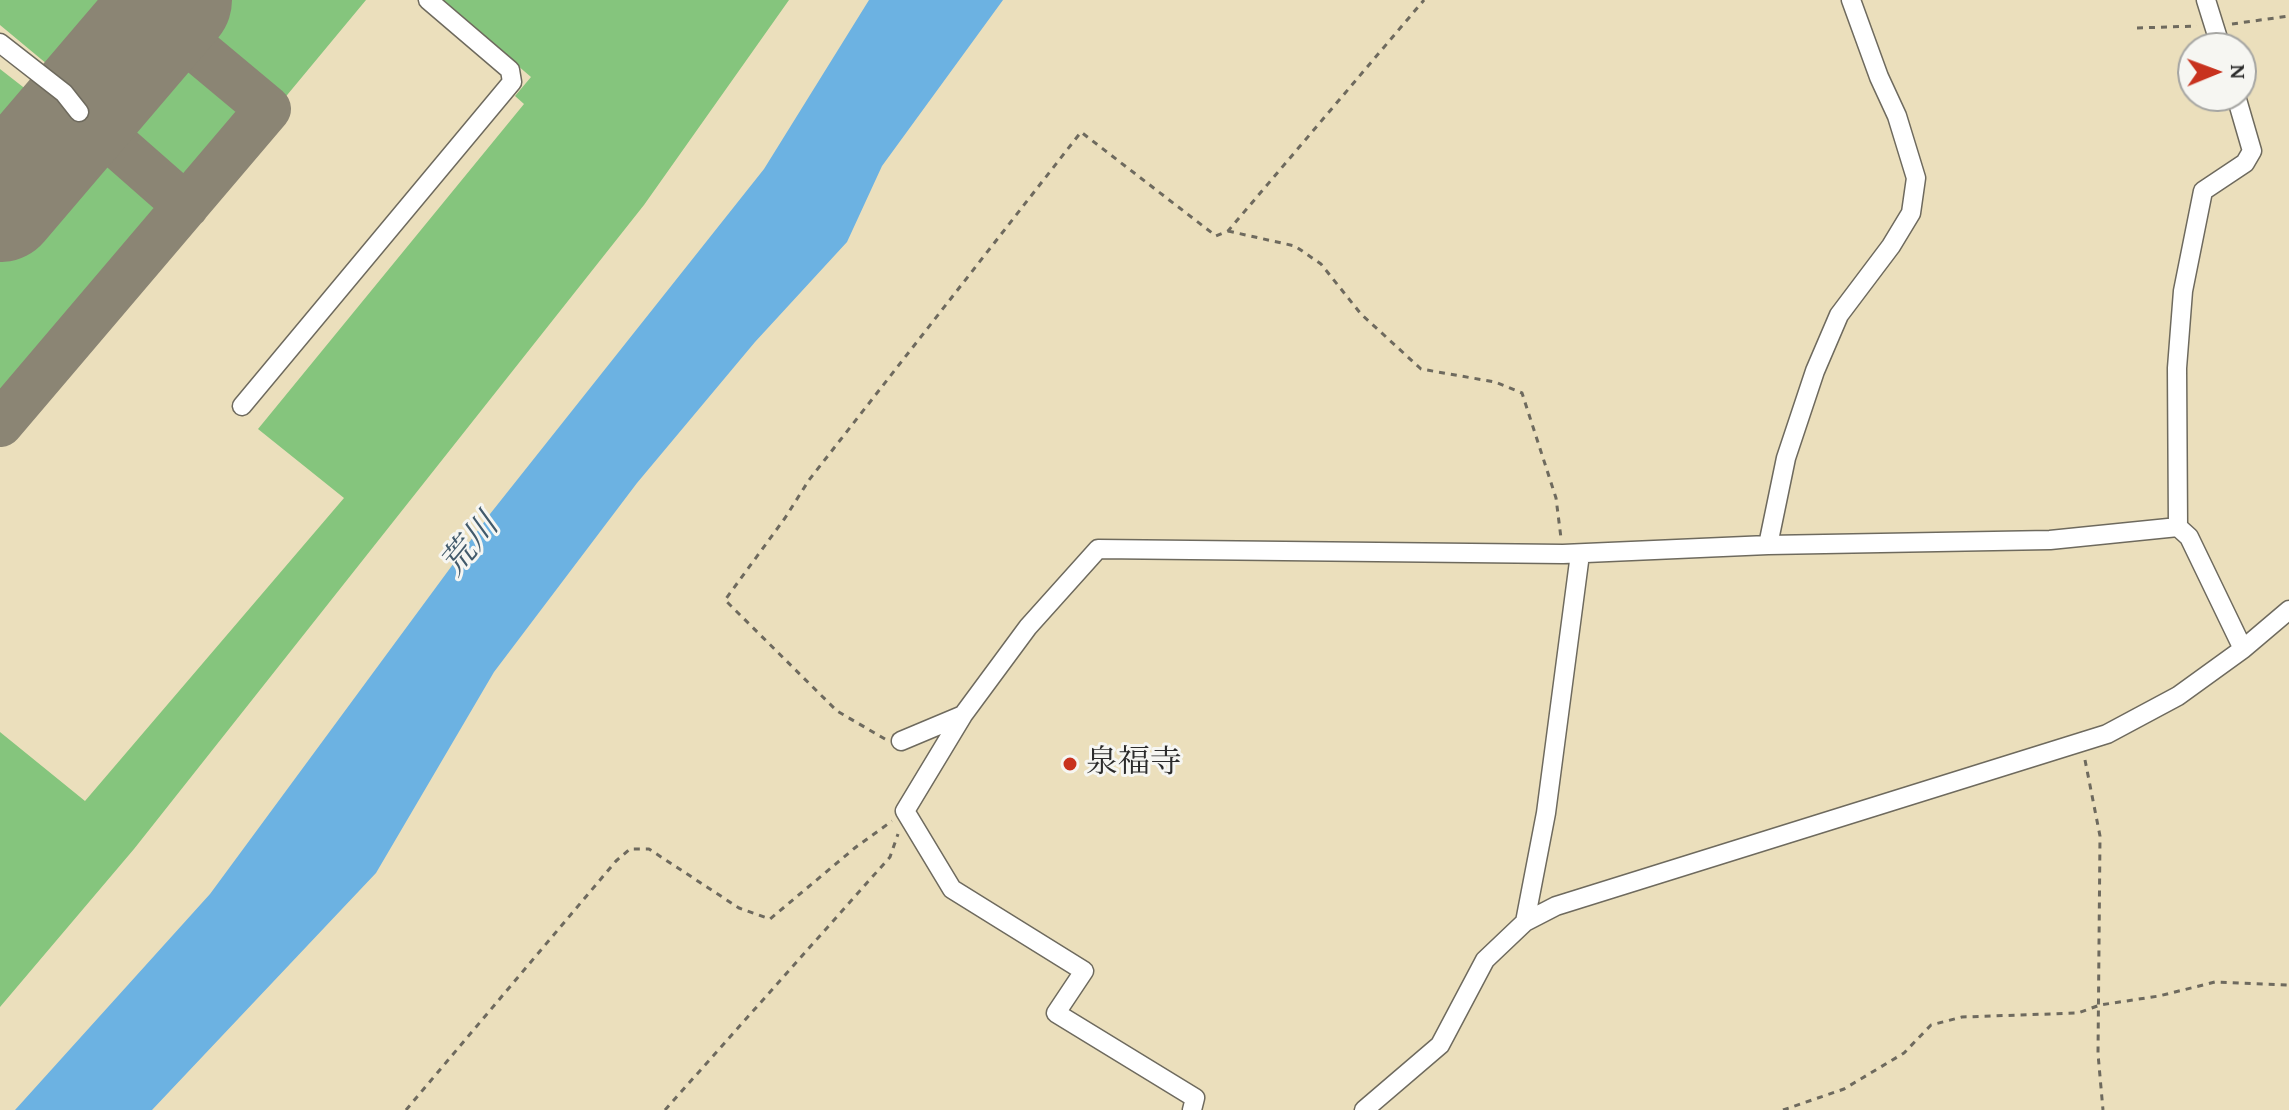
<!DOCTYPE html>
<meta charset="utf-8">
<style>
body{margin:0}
#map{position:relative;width:2289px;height:1110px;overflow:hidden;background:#ebdfbc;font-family:"Gentium Book Plus",serif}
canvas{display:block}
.north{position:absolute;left:2177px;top:32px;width:80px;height:80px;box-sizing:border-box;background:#f6f6f2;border:2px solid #a5a5a2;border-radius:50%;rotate:89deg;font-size:22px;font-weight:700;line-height:32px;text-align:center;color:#2b2b2b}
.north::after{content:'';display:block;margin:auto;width:28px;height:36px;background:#c8321e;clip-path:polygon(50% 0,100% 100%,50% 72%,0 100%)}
</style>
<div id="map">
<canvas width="2289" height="1110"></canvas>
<div class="north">N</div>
</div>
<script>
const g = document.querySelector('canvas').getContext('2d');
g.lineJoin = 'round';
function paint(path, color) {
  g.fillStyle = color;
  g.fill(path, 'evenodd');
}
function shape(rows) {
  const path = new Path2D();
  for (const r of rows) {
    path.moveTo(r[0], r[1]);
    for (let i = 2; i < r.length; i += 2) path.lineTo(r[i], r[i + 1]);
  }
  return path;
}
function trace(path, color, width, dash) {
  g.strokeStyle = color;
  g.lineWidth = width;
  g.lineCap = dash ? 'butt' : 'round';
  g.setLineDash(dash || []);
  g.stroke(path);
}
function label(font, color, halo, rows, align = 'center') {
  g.font = font + ' "Gentium Book Plus","Noto Serif JP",serif';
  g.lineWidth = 6;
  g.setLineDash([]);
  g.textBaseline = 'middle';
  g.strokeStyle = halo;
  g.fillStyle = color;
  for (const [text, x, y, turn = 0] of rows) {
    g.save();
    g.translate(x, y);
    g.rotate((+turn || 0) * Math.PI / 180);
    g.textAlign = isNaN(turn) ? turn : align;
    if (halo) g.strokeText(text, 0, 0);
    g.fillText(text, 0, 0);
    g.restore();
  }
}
paint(shape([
 [0,0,126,0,65,79,0,25],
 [186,0,366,0,278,106,192,30,203,14],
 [441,0,789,0,644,205,134,849,0,1007,0,732,85,801,344,498,258,429,524,104,515,96,531,77],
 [175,50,248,109,192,182,119,121],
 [0,69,41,101,0,150],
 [95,147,165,207,0,396,0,256]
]), '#85c57d');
paint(shape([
 [869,0,1003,0,882,166,847,242,755,342,637,483,494,672,376,873,152,1110,15,1110,210,894,490,514,764,169]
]), '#6cb2e2');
trace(shape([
 [79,112,186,206],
 [0,424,268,109,159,18]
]), '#8b8574', 46);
trace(shape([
 [0,204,174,0]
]), '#8b8574', 116);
const minor = shape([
 [2206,0,2221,48],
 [0,43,64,93,79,112],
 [242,406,512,82,510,70,428,0],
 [2178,527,2177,368,2183,291,2203,191,2245,163,2252,151,2236,96],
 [1768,545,1786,458,1815,371,1839,315,1891,246,1911,213,1916,178,1897,116,1879,77,1851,0],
 [901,741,963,715],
 [1525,922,1546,813,1580,554],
 [1192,1110,1195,1098,1056,1013,1084,971,952,889,905,811,963,715,1028,627,1098,549,1563,554,1768,545,2050,540,2178,527,2189,537,2243,649],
 [1364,1110,1440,1045,1485,960,1525,922,1556,906,2107,734,2178,696,2243,649,2289,610]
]);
trace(minor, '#6e6a5e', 21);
trace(shape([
 [2232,24,2289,16],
 [2137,28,2197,26],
 [1228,231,1295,246,1321,264,1361,314,1421,369,1495,382,1522,393,1556,498,1561,538],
 [885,739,837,711,725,600,785,518,809,480,1081,132,1216,236,1228,231,1424,0],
 [2085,760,2100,836,2098,1054,2103,1110],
 [406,1110,616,861,630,849,649,849,739,908,770,919,856,847,892,821],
 [665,1110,890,857,898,834],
 [1783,1110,1844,1089,1904,1053,1931,1025,1962,1017,2078,1013,2100,1005,2159,996,2215,982,2289,985]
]), '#6e6a5e', 3, [6, 6]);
trace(minor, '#fff', 18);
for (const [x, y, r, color] of [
 [1070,764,8,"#c8321e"]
]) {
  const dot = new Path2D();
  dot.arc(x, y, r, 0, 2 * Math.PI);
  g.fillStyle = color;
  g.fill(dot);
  trace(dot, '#f6f6f2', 3);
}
label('32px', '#2b2b2b', '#f6f6f2', [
 ["泉福寺",1086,764]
], 'left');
label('italic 34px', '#425a6b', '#f6f6f2', [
 ["荒川",471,546,-50]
]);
</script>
